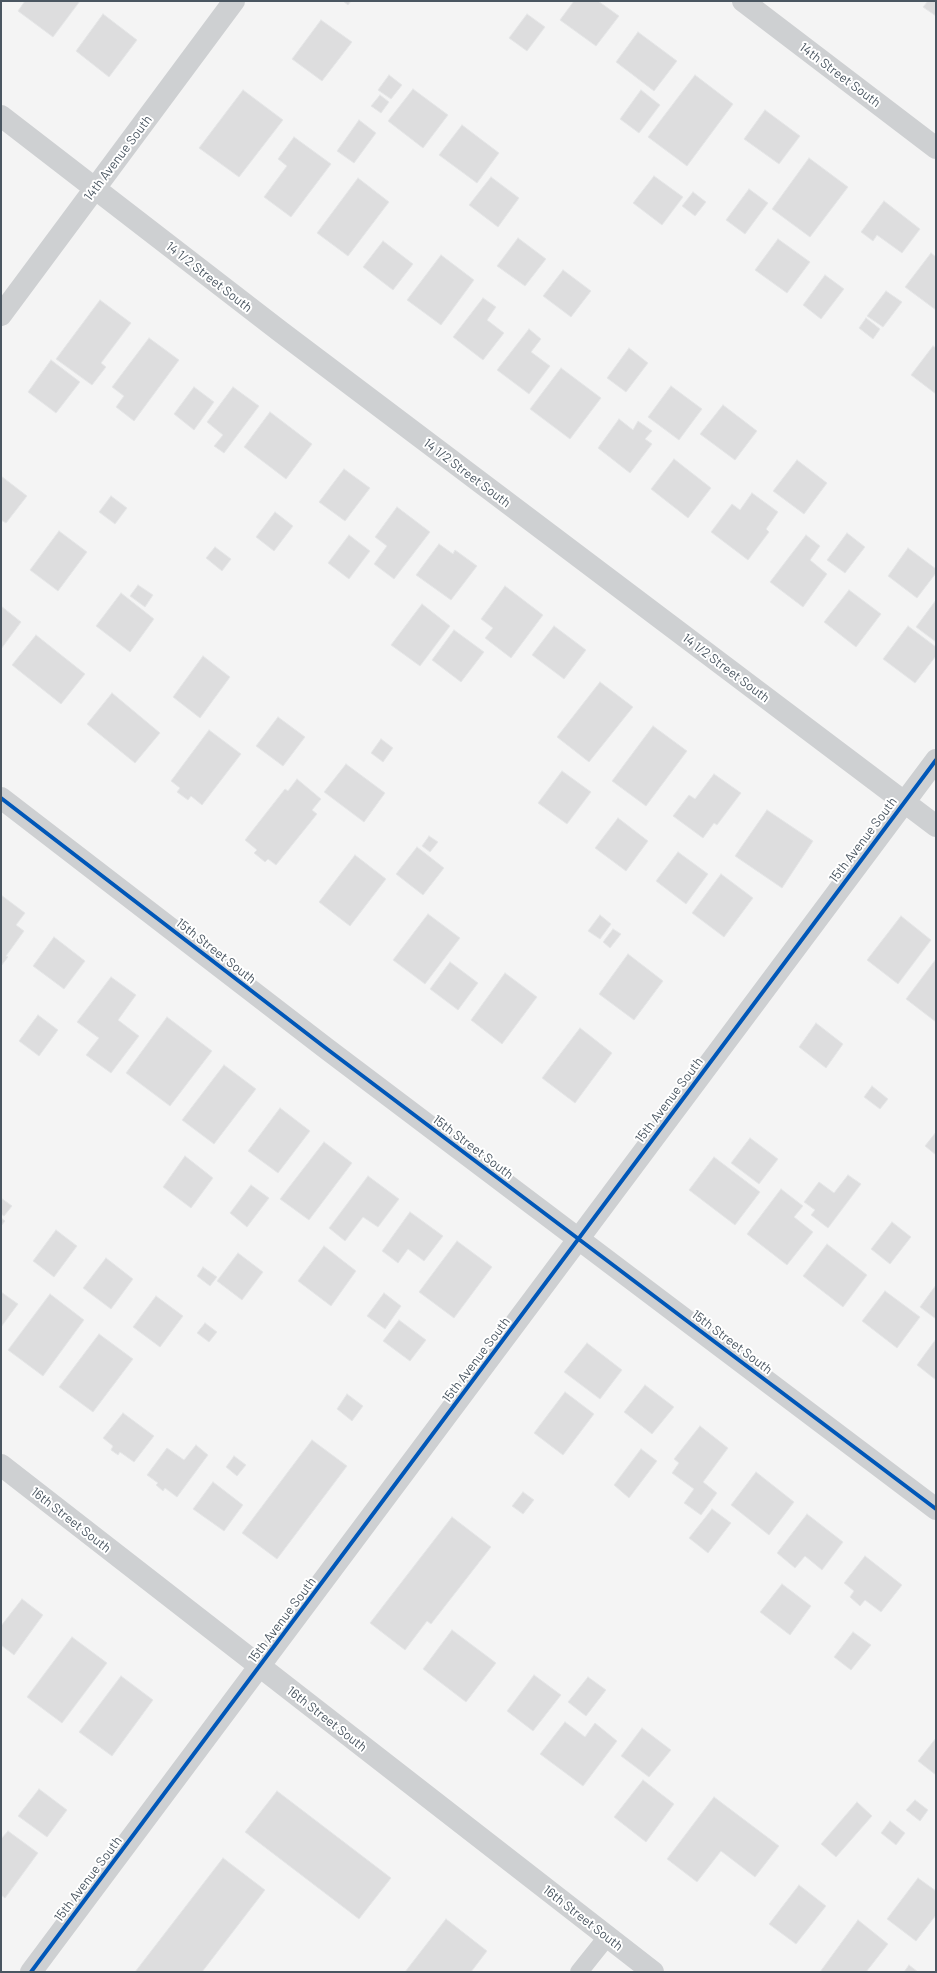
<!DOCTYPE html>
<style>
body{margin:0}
#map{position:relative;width:937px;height:1973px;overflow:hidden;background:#f4f4f4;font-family:Barlow,sans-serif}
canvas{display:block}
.frame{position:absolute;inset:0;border:2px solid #4a5661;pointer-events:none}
</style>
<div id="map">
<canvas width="937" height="1973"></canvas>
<div class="frame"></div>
</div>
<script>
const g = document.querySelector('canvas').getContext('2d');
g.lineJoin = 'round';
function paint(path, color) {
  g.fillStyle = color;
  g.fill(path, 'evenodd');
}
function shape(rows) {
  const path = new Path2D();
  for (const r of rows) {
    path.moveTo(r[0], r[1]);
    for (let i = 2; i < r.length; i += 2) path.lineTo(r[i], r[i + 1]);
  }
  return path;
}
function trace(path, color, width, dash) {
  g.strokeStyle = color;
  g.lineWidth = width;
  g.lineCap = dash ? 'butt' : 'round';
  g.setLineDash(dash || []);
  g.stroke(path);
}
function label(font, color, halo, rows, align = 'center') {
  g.font = font + ' Barlow,sans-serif';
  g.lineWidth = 4;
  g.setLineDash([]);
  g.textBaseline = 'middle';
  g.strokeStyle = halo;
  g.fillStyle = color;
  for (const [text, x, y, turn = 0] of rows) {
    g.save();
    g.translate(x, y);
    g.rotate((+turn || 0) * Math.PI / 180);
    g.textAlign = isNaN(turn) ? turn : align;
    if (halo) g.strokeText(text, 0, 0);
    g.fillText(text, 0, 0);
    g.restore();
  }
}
const building = shape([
 [25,1,80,1,53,37,18,11,25,1],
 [343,1,351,1,348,5,343,1],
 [574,1,598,1,619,16,596,46,560,20,574,1],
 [928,1,936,1,936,16,923,7,928,1],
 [103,14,137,40,109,77,76,51,103,14],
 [527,14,545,27,527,51,509,38,527,14],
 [321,20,352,42,322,81,292,59,321,20],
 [638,32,677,61,654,91,616,62,638,32],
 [389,75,402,85,391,99,378,90,389,75],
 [695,75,733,104,687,166,648,137,695,75],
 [413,89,448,115,423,148,388,121,413,89],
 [243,90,283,120,239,177,199,148,243,90],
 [641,90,660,105,639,133,620,119,641,90],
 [380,95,389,102,381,113,371,106,380,95],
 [765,110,800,136,779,164,744,139,765,110],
 [359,120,376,133,354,163,337,151,359,120],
 [462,125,499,153,477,183,439,155,462,125],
 [294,137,331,164,291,217,264,197,287,166,278,159,294,137],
 [809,158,848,187,810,237,772,209,809,158],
 [654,176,683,197,662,225,633,203,654,176],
 [491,177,519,198,498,227,469,205,491,177],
 [358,178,389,202,348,256,317,233,358,178],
 [749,189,768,203,745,234,726,220,749,189],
 [693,192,706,202,695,216,682,206,693,192],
 [884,201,920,229,902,253,877,235,873,241,861,232,884,201],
 [518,238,546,259,525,286,497,266,518,238],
 [778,239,810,262,787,293,755,270,778,239],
 [383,241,413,264,393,290,363,267,383,241],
 [931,253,936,257,936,310,905,287,931,253],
 [441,255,474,280,441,325,407,300,441,255],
 [563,270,591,291,571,317,543,296,563,270],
 [825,275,844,289,821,319,803,305,825,275],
 [886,291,902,302,883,327,867,316,886,291],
 [483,298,496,307,487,320,504,333,483,360,453,337,483,298],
 [100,300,131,323,101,363,106,367,92,385,56,359,100,300],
 [866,318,880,329,873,339,859,328,866,318],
 [529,329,541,339,531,352,550,366,529,394,497,370,529,329],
 [149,338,179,360,134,421,116,407,124,396,112,387,149,338],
 [933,346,936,348,936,394,911,375,933,346],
 [629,348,648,363,626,392,607,378,629,348],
 [51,360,80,382,56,413,28,392,51,360],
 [561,368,601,398,570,439,530,409,561,368],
 [671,386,702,409,679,440,648,417,671,386],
 [194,387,214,402,194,430,174,414,194,387],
 [233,387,259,406,224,453,214,446,223,435,207,422,233,387],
 [723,405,757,431,735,460,700,434,723,405],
 [270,412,312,444,286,479,244,447,270,412],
 [619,419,633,430,638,421,652,431,645,439,652,444,630,473,598,448,619,419],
 [674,459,711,488,688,518,651,489,674,459],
 [797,460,827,483,804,514,773,491,797,460],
 [344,469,370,488,345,521,319,502,344,469],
 [1,476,27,496,6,523,1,520,1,476],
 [752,493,778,512,766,529,769,532,748,560,711,532,732,504,740,510,752,493],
 [111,496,127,508,115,524,99,512,111,496],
 [397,507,430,532,394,579,374,564,387,546,375,537,397,507],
 [275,512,293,526,274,551,256,537,275,512],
 [59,531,87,552,58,591,30,570,59,531],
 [847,533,865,547,845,573,827,560,847,533],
 [349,535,370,551,349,579,328,563,349,535],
 [806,535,820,546,810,560,827,574,803,607,770,582,806,535],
 [439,544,453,554,455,550,477,566,451,600,416,575,439,544],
 [215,547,231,559,222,571,206,558,215,547],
 [908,548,936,569,936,573,917,598,888,576,908,548],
 [138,585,153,595,145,607,130,596,138,585],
 [505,586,543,615,511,658,485,638,493,628,481,619,505,586],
 [849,590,881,614,856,647,824,622,849,590],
 [121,593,154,619,130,652,96,626,121,593],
 [936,600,936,642,916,627,936,600],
 [422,604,450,626,420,666,391,645,422,604],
 [1,606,21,622,1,649,1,606],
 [554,626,586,650,564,679,532,655,554,626],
 [908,626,936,647,936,656,915,683,883,659,908,626],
 [454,630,484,652,461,682,432,660,454,630],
 [36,635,85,674,61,704,12,665,36,635],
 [203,656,230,677,200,718,173,697,203,656],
 [600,682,633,707,589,762,557,737,600,682],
 [112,693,160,733,135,763,87,724,112,693],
 [278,717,305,737,283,766,256,746,278,717],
 [653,726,687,751,646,806,612,781,653,726],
 [209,730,241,754,202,805,191,796,188,800,177,792,180,788,171,781,209,730],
 [381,739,393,748,383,762,371,753,381,739],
 [346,764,385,793,364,822,324,792,346,764],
 [562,771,591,792,567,824,538,803,562,771],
 [714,774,741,793,717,825,714,823,703,838,673,816,689,795,695,799,714,774],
 [297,779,321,799,312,810,317,814,276,865,268,859,265,862,254,853,257,850,245,840,285,789,288,791,297,779],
 [767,810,813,841,782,888,735,856,767,810],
 [618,818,648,841,626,871,595,848,618,818],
 [429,836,438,842,430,852,422,846,429,836],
 [417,847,444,868,423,895,396,874,417,847],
 [678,852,708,874,686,904,656,881,678,852],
 [355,855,386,879,350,926,319,902,355,855],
 [721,874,753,898,724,937,692,913,721,874],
 [1,895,25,913,16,925,24,931,6,956,8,957,1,966,1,895],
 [428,914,460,938,425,984,393,960,428,914],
 [600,915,611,924,600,939,588,931,600,915],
 [901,916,931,940,898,984,867,960,901,916],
 [613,929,621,934,610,948,603,942,613,929],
 [54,937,85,961,64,989,33,966,54,937],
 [628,954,663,981,634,1020,599,994,628,954],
 [936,959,936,1022,906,999,936,959],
 [450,962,478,983,458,1010,430,989,450,962],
 [505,973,537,997,502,1044,471,1020,505,973],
 [111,977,136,995,118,1020,139,1036,111,1073,86,1055,99,1038,77,1022,111,977],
 [38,1015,58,1030,39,1056,19,1041,38,1015],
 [167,1017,212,1051,170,1106,126,1073,167,1017],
 [816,1023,843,1044,826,1068,799,1047,816,1023],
 [580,1028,612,1053,575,1103,542,1078,580,1028],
 [224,1065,256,1089,214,1144,182,1120,224,1065],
 [872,1086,888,1099,880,1109,864,1097,872,1086],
 [280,1108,310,1131,278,1173,248,1151,280,1108],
 [936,1132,936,1155,925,1146,936,1132],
 [750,1138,778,1159,759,1184,731,1163,750,1138],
 [324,1142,352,1163,309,1220,280,1199,324,1142],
 [185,1156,213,1178,191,1208,163,1187,185,1156],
 [714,1157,760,1192,735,1225,689,1190,714,1157],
 [848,1175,861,1184,828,1228,811,1215,815,1210,804,1202,819,1182,834,1193,848,1175],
 [368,1176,399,1199,378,1227,363,1217,345,1241,329,1228,368,1176],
 [251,1185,269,1198,247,1227,230,1213,251,1185],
 [781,1189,803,1206,794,1217,813,1232,787,1265,747,1234,781,1189],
 [1,1198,12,1206,4,1216,1,1214,1,1198],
 [410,1212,443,1236,424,1261,408,1249,398,1263,382,1251,410,1212],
 [1,1218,5,1221,1,1226,1,1218],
 [892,1222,911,1237,890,1264,871,1249,892,1222],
 [56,1230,77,1246,54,1277,33,1261,56,1230],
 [457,1241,492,1267,454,1318,419,1292,457,1241],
 [827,1244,867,1275,843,1307,803,1276,827,1244],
 [324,1246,356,1271,331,1306,298,1281,324,1246],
 [238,1253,263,1272,242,1300,217,1281,238,1253],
 [106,1258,133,1279,111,1309,83,1288,106,1258],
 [203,1267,217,1277,210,1286,197,1276,203,1267],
 [936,1285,936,1319,920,1307,936,1285],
 [885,1291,920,1317,897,1348,862,1321,885,1291],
 [1,1292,18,1304,1,1327,1,1292],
 [384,1293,401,1306,385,1329,367,1316,384,1293],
 [50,1294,84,1320,43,1376,8,1350,50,1294],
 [156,1296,183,1316,160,1347,133,1327,156,1296],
 [399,1320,426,1340,410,1361,383,1341,399,1320],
 [205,1323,217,1332,209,1342,197,1333,205,1323],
 [99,1334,133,1359,93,1412,59,1387,99,1334],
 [936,1339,936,1380,917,1365,936,1339],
 [587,1343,622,1370,600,1399,564,1372,587,1343],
 [645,1385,674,1407,652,1434,624,1412,645,1385],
 [565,1392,594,1414,563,1455,534,1433,565,1392],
 [347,1394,363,1406,352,1421,337,1409,347,1394],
 [123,1413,154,1436,134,1462,120,1452,118,1455,111,1450,113,1446,103,1438,123,1413],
 [700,1426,728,1448,703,1482,717,1493,701,1515,684,1503,694,1489,672,1473,679,1463,674,1459,700,1426],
 [312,1440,347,1466,277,1559,242,1533,312,1440],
 [196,1445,208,1455,177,1497,165,1488,163,1491,156,1485,158,1483,147,1475,167,1448,184,1460,196,1445],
 [641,1449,657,1461,629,1498,614,1485,641,1449],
 [234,1456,246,1465,237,1476,226,1467,234,1456],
 [756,1472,794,1502,769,1535,731,1505,756,1472],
 [213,1482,243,1505,224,1531,193,1509,213,1482],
 [523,1492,534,1500,523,1514,512,1506,523,1492],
 [712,1509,731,1523,708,1553,689,1538,712,1509],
 [807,1514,843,1542,822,1570,805,1556,795,1568,777,1553,807,1514],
 [452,1517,491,1547,431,1624,427,1621,405,1650,370,1623,452,1517],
 [865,1556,902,1585,881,1612,865,1600,860,1606,850,1597,854,1591,844,1583,865,1556],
 [782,1584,811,1606,790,1635,760,1612,782,1584],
 [22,1599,43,1615,14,1655,1,1645,1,1626,22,1599],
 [452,1630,496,1663,466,1702,423,1669,452,1630],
 [853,1632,871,1645,851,1670,834,1657,853,1632],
 [72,1637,107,1663,62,1723,27,1697,72,1637],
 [534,1675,561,1695,533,1731,507,1711,534,1675],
 [121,1676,153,1700,112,1756,79,1732,121,1676],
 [588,1677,606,1690,586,1716,568,1702,588,1677],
 [565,1722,585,1737,595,1723,617,1741,583,1786,540,1754,565,1722],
 [642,1728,671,1750,649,1777,621,1756,642,1728],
 [936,1738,936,1775,918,1761,936,1738],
 [643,1780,674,1804,646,1842,614,1817,643,1780],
 [39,1789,67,1810,47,1837,18,1816,39,1789],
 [277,1791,391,1878,359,1919,245,1832,277,1791],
 [714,1797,779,1846,755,1877,721,1851,697,1882,667,1859,714,1797],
 [915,1800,928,1810,920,1821,906,1810,915,1800],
 [857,1802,872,1816,836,1857,821,1844,857,1802],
 [890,1821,905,1833,896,1845,881,1833,890,1821],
 [8,1831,38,1853,5,1898,1,1895,1,1839,8,1831],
 [223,1858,265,1890,202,1972,135,1972,223,1858],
 [918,1878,936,1891,936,1915,916,1941,887,1919,918,1878],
 [799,1885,826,1906,796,1944,769,1924,799,1885],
 [446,1919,487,1951,471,1972,405,1972,446,1919],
 [858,1920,888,1944,866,1972,820,1972,858,1920],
 [909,1965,918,1972,904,1972,909,1965]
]);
paint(building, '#ddddde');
trace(building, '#e5e6e7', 1);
trace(shape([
 [579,1972,607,1937]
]), '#ced0d2', 18);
trace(shape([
 [743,1,936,148],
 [1,116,281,332,936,826],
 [1,315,234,1],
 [1,798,327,1049,936,1509],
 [1,1465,653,1972],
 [31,1972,936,760]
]), '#ced0d2', 22);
trace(shape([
 [1,798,327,1049,936,1509],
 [31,1972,936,760]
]), '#0057b8', 4);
label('13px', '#4a5661', '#fff', [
 ["14th Street South",840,75,37],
 ["14th Avenue South",118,158,-53],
 ["14 1/2 Street South",209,277,38],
 ["14 1/2 Street South",467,473,37],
 ["14 1/2 Street South",726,668,37],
 ["15th Avenue South",863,840,-53],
 ["15th Street South",216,951,38],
 ["15th Avenue South",669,1100,-53],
 ["15th Street South",473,1147,37],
 ["15th Street South",732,1342,37],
 ["15th Avenue South",476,1360,-53],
 ["16th Street South",71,1520,38],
 ["15th Avenue South",282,1620,-53],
 ["16th Street South",327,1719,38],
 ["15th Avenue South",88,1879,-53],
 ["16th Street South",583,1918,38]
]);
</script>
